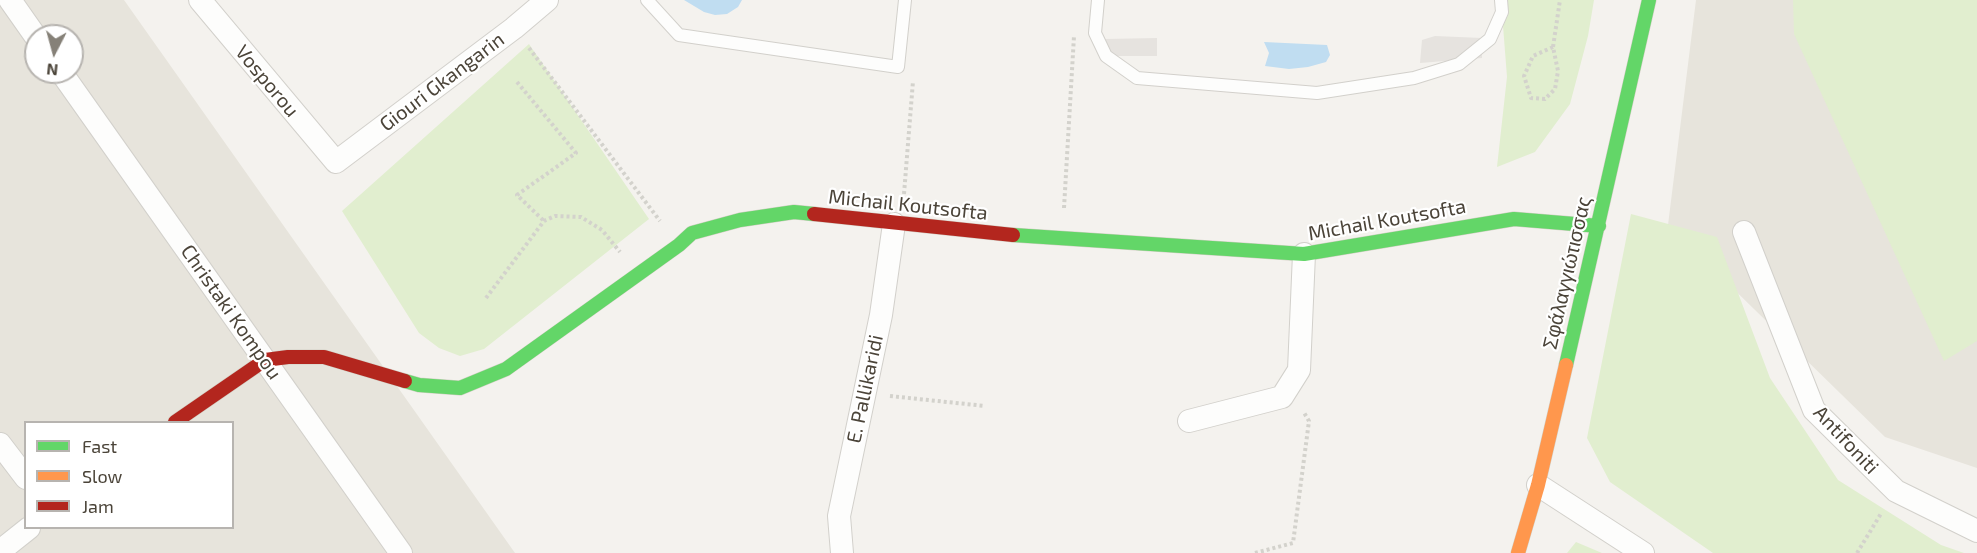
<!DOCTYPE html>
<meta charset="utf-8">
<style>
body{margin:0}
#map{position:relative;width:1977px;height:553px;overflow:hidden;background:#f4f2ee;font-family:"Exo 2",sans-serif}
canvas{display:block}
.legend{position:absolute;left:24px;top:421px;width:210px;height:108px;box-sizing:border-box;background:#fff;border:2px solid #b7b4b0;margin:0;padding:8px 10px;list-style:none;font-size:18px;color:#4b4439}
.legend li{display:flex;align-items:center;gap:12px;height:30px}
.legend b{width:30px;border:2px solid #b7b4b0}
.north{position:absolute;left:24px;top:24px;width:60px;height:60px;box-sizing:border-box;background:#fff;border:2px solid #b7b4b0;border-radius:50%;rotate:186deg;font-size:16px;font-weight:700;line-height:24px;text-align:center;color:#4b4439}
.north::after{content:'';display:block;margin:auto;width:21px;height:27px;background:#868178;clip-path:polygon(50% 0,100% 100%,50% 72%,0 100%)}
</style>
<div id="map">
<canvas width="1977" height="553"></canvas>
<ul class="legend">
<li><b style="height:8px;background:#63d668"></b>Fast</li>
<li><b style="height:8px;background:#ff974d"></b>Slow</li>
<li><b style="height:8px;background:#b3261e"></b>Jam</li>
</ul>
<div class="north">N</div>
</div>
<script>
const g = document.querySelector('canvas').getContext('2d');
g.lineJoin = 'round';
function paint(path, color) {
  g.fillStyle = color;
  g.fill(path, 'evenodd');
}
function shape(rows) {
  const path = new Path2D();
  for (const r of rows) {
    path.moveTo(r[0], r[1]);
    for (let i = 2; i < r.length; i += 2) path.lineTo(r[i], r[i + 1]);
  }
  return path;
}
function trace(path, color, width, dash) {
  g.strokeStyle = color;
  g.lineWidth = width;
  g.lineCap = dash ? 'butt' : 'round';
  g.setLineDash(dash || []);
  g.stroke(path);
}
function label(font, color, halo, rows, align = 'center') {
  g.font = font + ' "Exo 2",sans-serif';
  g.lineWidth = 4.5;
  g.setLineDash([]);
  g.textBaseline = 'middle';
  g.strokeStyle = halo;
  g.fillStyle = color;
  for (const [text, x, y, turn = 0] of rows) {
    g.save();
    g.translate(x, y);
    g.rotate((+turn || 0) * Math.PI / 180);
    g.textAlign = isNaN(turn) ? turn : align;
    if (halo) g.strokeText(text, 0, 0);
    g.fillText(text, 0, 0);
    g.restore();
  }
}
paint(shape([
 [0,0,124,0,515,553,0,553],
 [36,36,72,36,72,72,36,72],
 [26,422,232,422,232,528,26,528],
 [1696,0,1977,0,1977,468,1885,437,1668,225]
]), '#e7e4dc');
paint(shape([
 [1501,0,1594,0,1588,36,1570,104,1535,152,1497,167,1507,77],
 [1793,0,1977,0,1977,341,1944,361,1794,34],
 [529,44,649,219,484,349,460,356,439,348,419,333,342,211],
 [1631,214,1717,237,1770,378,1838,480,1941,545,1964,553,1713,553,1610,482,1587,438],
 [1576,542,1602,553,1567,553]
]), '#e1eecf');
paint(shape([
 [1435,36,1482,38,1482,58,1420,63,1422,40],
 [1157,38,1157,56,1106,56,1105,39]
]), '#e6e3df');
paint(shape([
 [684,0,742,0,738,7,727,14,715,15,704,12],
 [1264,42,1327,45,1330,55,1326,62,1308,67,1289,69,1265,66,1269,53]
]), '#c0ddf1');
const lane = shape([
 [647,0,679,35,898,67,905,0],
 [1098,0,1095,33,1106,56,1137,78,1317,93,1414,78,1459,64,1490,39,1502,12,1501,0]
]);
const street = shape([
 [10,0,36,37],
 [200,0,336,162,514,28,547,0],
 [61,72,401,553],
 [1744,232,1814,410,1896,491,1977,531],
 [1189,421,1282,397,1299,370,1304,254],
 [0,444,26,478],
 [1538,485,1643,553],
 [0,551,29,528],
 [842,553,839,516,881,315,894,224]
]);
const fast = shape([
 [1013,235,1304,254,1514,219,1599,226],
 [1566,365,1649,0],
 [405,381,419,385,460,388,506,369,679,245,692,233,740,220,794,212,814,214]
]);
const slow = shape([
 [1518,553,1538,485,1566,365]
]);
const jam = shape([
 [814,214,1013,235],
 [175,422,265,360,288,357,324,357,405,381]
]);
trace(lane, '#d2d0cb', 14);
trace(street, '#d2d0cb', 24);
trace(fast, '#d3cfc5', 15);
trace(slow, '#d3cfc5', 15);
trace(jam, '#d3cfc5', 15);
trace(shape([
 [1553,47,1533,56,1524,76,1531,98,1545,99,1555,89,1558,71,1553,47,1560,0],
 [529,48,660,221],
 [517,82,576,153,517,195,544,221],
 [904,194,913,81],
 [1064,208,1074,36],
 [486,298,544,221,555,216,581,217,602,230,620,252],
 [890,396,985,406],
 [1255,553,1293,543,1309,421,1303,411],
 [1857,553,1882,512]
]), '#d3d2cc', 4, [3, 3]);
trace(lane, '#fdfdfc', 12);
trace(street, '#fdfdfc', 22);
trace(fast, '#63d668', 14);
trace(slow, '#ff974d', 14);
trace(jam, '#b3261e', 14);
label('20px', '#4b4439', '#fff', [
 ["Vosporou",267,81,50],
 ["Giouri Gkangarin",442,82,-37],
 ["Michail Koutsofta",908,205,6],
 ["Michail Koutsofta",1387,220,-10],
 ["Σφάλαγγιώτισσας",1567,273,-77],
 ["Christaki Kompou",231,312,55],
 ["E. Pallikaridi",865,389,-78],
 ["Antifoniti",1846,440,47]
]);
</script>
